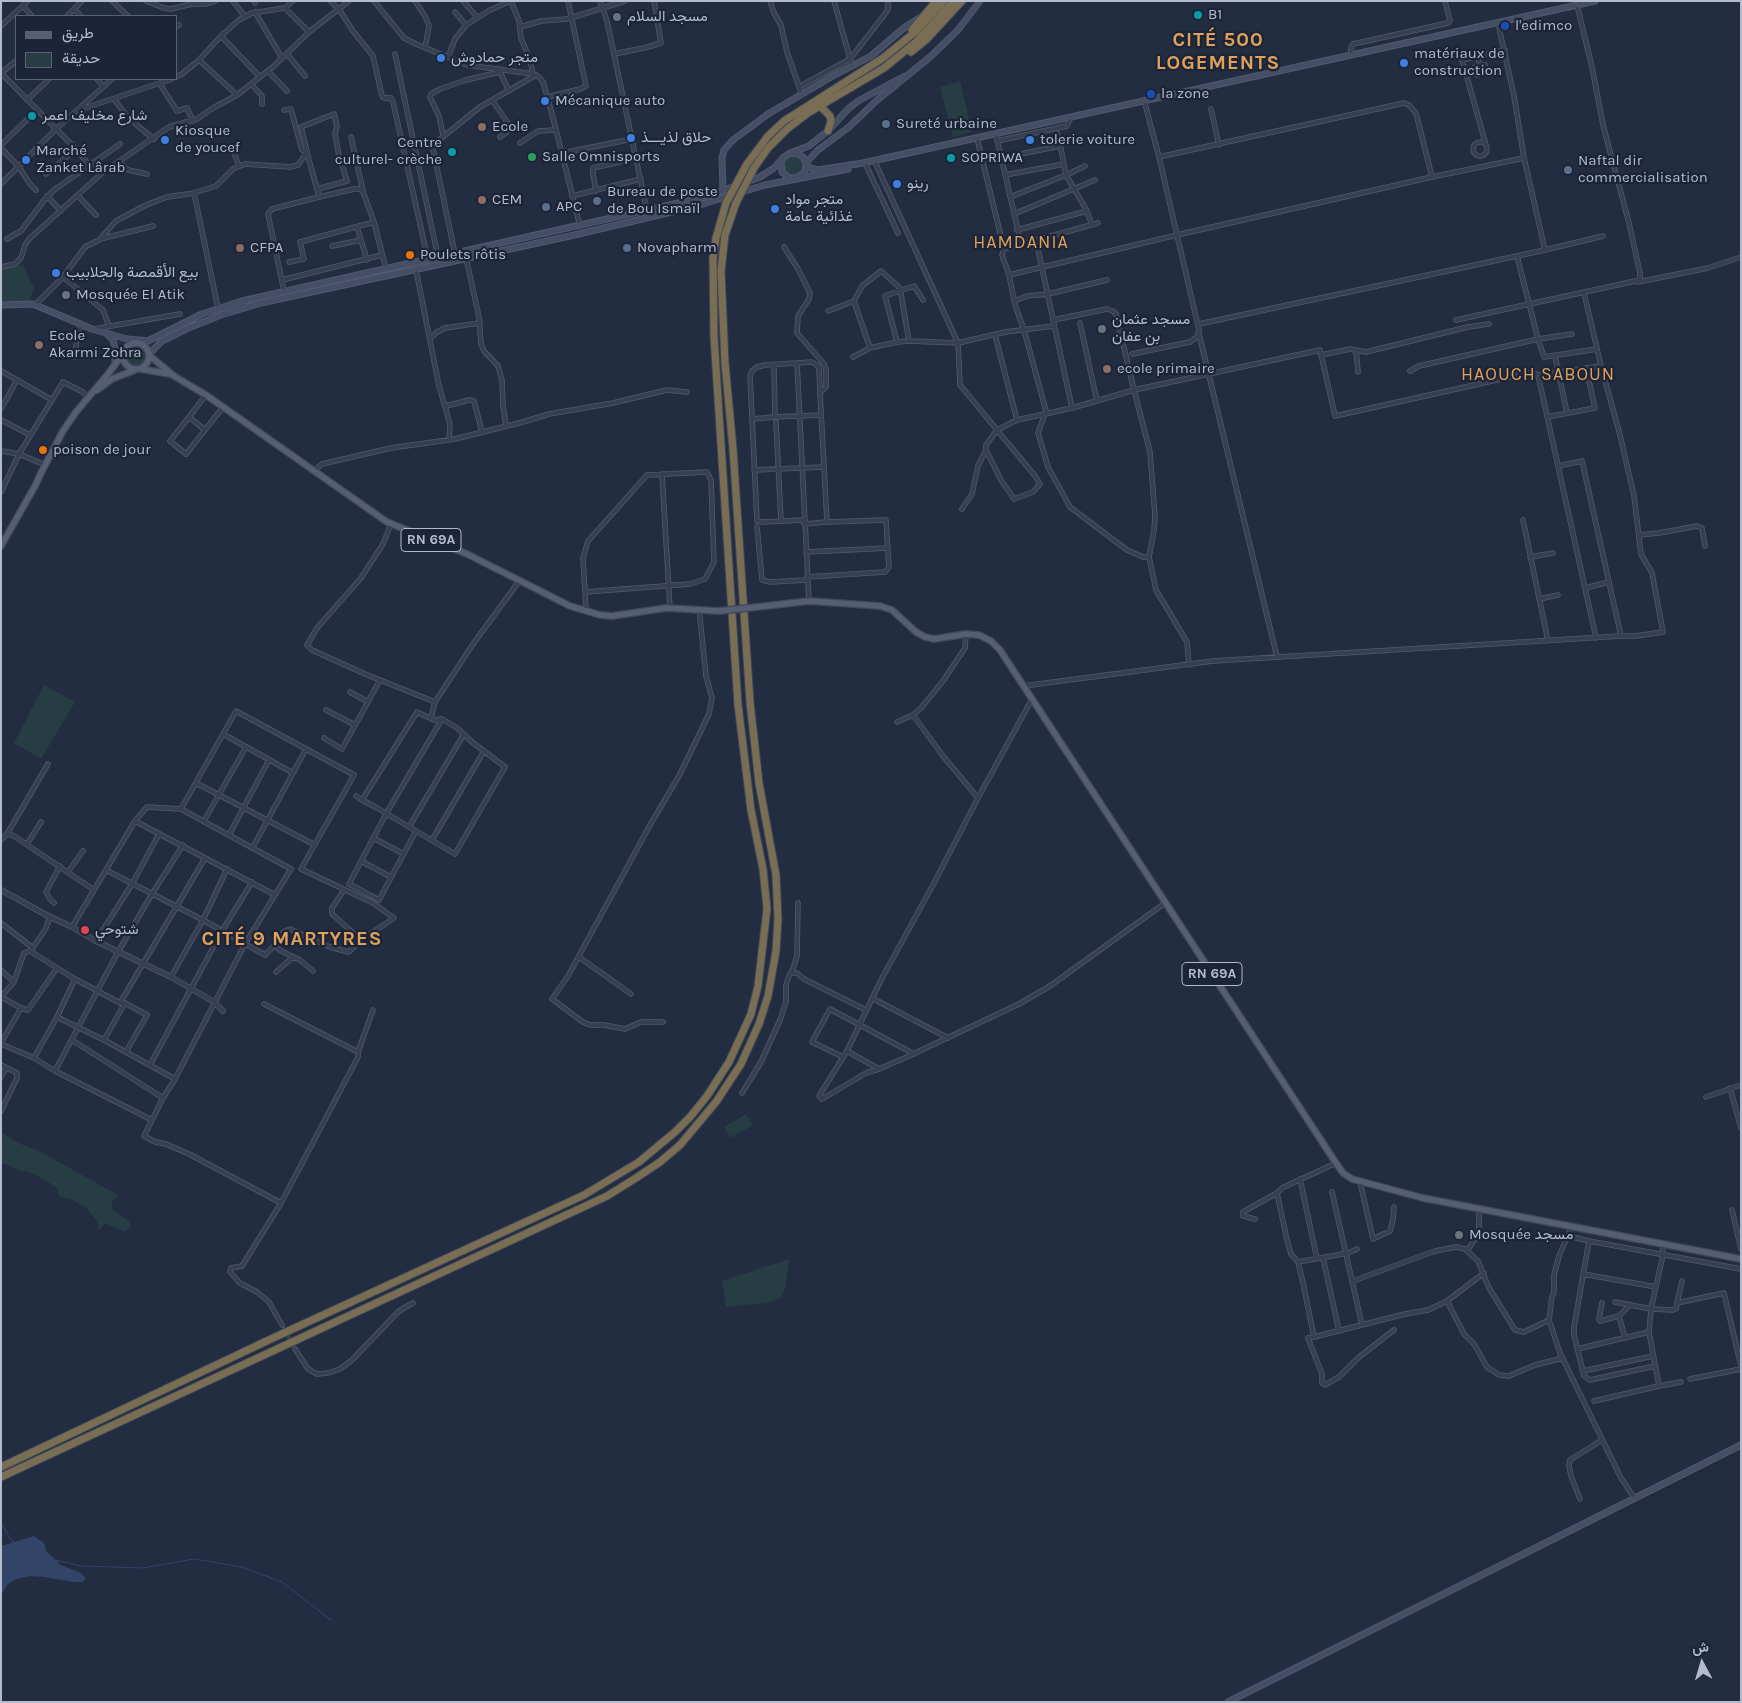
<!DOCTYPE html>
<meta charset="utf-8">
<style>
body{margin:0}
#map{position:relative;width:1742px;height:1703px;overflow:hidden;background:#232d42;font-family:Karla,Vazirmatn,sans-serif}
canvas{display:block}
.frame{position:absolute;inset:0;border:2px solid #b4bbcc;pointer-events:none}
.legend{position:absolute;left:15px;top:15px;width:162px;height:65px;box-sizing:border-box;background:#1c2437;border:1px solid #596073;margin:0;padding:6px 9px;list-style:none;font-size:15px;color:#b4bbcc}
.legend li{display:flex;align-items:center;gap:10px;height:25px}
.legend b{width:25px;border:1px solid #596073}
.north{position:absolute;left:1677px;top:1638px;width:50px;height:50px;-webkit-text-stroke:4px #1c2437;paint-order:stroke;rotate:354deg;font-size:14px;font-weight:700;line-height:20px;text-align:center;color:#b4bbcc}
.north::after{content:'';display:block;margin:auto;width:18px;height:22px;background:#b4bbcc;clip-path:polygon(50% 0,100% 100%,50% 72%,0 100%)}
</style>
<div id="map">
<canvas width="1742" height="1703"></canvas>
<div class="frame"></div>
<ul class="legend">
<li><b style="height:6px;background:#555e72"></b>طريق</li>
<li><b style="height:14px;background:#253d43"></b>حديقة</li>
</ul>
<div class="north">ش</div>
</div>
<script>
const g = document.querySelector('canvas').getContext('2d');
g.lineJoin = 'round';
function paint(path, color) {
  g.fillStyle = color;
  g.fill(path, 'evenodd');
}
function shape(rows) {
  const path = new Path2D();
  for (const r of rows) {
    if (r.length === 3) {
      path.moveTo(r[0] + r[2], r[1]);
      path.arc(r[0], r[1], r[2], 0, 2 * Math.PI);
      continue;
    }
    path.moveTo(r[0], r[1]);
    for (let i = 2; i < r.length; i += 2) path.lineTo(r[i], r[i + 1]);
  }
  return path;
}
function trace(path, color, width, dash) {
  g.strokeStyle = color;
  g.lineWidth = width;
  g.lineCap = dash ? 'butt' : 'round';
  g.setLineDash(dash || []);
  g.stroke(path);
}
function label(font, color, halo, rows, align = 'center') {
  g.font = font + ' Karla,Vazirmatn,sans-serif';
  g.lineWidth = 4.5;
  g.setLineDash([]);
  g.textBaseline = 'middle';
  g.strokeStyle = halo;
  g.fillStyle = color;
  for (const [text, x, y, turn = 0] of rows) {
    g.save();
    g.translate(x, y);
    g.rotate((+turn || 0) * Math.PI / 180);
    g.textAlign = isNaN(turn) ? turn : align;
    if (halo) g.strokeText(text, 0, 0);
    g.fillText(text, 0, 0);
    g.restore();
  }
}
paint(shape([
 [960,81,972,132,953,137,940,87],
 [793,165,10],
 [23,265,34,288,29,301,1,302,1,269],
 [137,356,10],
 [44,685,75,702,41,759,14,743],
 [746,1114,753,1125,730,1138,724,1127],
 [1,1132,18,1143,39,1151,118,1195,112,1202,112,1209,130,1222,131,1228,123,1232,106,1223,99,1230,96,1219,86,1208,71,1199,60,1197,57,1189,51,1184,34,1174,18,1170,6,1164,1,1163],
 [789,1259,786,1285,782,1296,776,1300,765,1303,726,1307,722,1281]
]), '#253d43');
paint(shape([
 [34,1536,45,1544,46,1551,61,1565,81,1573,86,1579,82,1582,73,1582,44,1577,31,1576,17,1579,8,1584,1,1594,1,1546]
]), '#334469');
trace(shape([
 [1,1523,11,1540,16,1543],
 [55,1560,81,1566,143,1568,194,1559,242,1567,282,1582,331,1620]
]), '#334469', 1);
trace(shape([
 [282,1325,295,1349]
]), '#394257', 4, [4, 2]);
const minor = shape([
 [112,1,128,16],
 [146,1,164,8,171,9,192,4,205,4,215,1],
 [233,1,245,17],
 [254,1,255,3],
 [330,1,339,9,353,31,373,56,382,96,384,98,391,98,393,102,428,260],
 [374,1,404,38,416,44,467,65,533,74,539,77,543,82,552,114,580,226],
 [415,1,425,16,429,26,425,48],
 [463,1,477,17],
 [511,1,519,21,521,38,530,60,533,74],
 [600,1,607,21,647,211],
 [770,1,774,13,781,25,787,52,802,95],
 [834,1,852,66],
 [23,6,32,16],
 [285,8,309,32],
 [74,9,81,16],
 [255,12,282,58],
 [455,12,466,25],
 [67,16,82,1],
 [1498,23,1514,96,1524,158,1545,250],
 [1,26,28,1],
 [176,27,179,25],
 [520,27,541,21,567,19,625,1],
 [221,36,260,77],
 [287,54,305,76],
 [395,54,438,257],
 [614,54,648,47,661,43,654,1],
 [1351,55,1351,48,1353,44,1448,23,1450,21,1445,1],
 [1477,55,1480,66,1482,74,1487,73,1485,65,1475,67,1477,75,1482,74],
 [448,57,455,39,466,25,490,10,511,1],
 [199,60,237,95],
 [268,71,287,91],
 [500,72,509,91],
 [1,73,76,149,90,166,101,174],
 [1,73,16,61],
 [176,77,182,74,198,61,221,36,239,20,252,13,285,8,293,1],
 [97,79,103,86],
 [160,84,177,111,187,108,193,121],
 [251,84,262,96,262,104],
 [799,87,850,59,885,14,888,9,888,1],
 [547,97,580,89,586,86,568,1],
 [114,99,125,114,139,127,154,139],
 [27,100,49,79],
 [492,100,510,126,508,131,500,137],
 [1211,109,1219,145],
 [79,110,172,79],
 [996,134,1021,244],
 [1058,134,1066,175,1087,211,1092,225],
 [443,135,439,116,430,97,431,94,440,89,466,80,500,72,500,69],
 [351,137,363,191],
 [977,138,1004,249,1002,255,1009,275,1015,305,1024,330,1046,411,1038,433,1048,467,1070,507,1127,550,1143,557,1149,557],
 [997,141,1067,126,1071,117],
 [1480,149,7],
 [520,143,538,131,556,130],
 [1,145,37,110],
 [1486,145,1462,60,1505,50],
 [1,148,19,167,30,184,36,190],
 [232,148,239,166],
 [562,153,632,139],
 [1159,157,1404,103,1409,105,1416,113,1432,177],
 [1001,158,1060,146],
 [874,160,958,343,1005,332,1054,326],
 [119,162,128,170,147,174],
 [865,163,898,233],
 [46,174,76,149],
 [1005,175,1064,164],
 [1,184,56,129,112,79],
 [317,189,347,181,339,156,335,133,337,126,334,114,301,127,309,160,317,189,319,197],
 [596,191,593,174,593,168,624,161],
 [194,193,216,186,233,169,245,164,291,167,298,165,307,152,302,150,291,109,284,110],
 [47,196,61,211],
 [78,196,96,215],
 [572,196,641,179],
 [1010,197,1066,175,1085,166],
 [1014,214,1095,180],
 [357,227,367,260],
 [1017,230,1087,211],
 [7,239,21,231,45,199,54,190,120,144],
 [100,239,153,226],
 [1036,240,1072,408],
 [332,246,361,240],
 [784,247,798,269,810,293,809,299,798,316,797,333,824,364,826,369,826,387,820,393,827,522,804,524],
 [1004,249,1098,223],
 [455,254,433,149,434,144,480,107,536,75],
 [466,258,479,317,481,344,484,351,498,366,502,380,503,406,506,426],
 [289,262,304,259,300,242,374,222],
 [1,267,15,264,21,258,25,245,29,239,102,173,169,127,197,119,213,108,237,95,274,66,309,32,349,1],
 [416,270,439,386,450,424,449,440],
 [1009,275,1177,235,1432,177,1524,158],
 [63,277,103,310,109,326],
 [282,280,382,255],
 [1638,282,1708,268,1741,257],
 [284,291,268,214,272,209,319,197,354,189,360,189,363,192,374,222,386,269],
 [854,301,870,348],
 [1014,301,1027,296,1048,294,1107,280],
 [35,305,63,277,85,247,99,240,116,221,146,205,167,197,194,193,218,308],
 [828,311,854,301,862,286,881,271,900,288,909,341],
 [1456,320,1640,280,1640,273,1629,223,1603,125,1592,67,1577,5],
 [1080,323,1097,401],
 [1199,324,1545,250,1603,236],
 [94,329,180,314],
 [1199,334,1277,657],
 [1572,334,1538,339,1544,357,1597,349],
 [995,335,1017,420],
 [431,338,437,332,445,328,480,323],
 [897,342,885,296,914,286,923,300],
 [1356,350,1358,372],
 [1132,354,1190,342,1197,337,1199,330,1159,157,1144,100],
 [1321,355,1350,349,1366,352,1468,327,1489,324],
 [1555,356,1567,413],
 [75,357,77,337,81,325],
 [853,357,870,348,897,342,909,341,958,343,960,385,1035,476,1040,484,1033,492,1014,499,1001,480,986,450,978,466,972,494,962,509],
 [797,363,765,365,757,367,752,371,750,376,757,521,763,522,804,520],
 [774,365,775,417,821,415],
 [1,371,52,400],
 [1410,371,1419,366,1538,339,1517,256],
 [1538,375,1596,638],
 [206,395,189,417,205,430,223,407],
 [446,406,469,400,474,401,482,432],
 [1,409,17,380],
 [189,417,170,441,186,454,205,430],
 [1547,417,1595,408,1586,368],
 [752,419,775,417],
 [1,420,30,435],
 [776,422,781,521],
 [986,450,986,445,997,430,1017,420,1072,408,1134,390,1116,314,1113,311,1107,309,1053,320],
 [1,451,19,454,45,465],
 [1558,466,1582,461,1621,636],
 [754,470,824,467],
 [314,471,322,464,391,448,455,439,523,422,549,414,613,403,667,390,687,392],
 [662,474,670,608],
 [1,492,19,454,63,382,83,392,88,397],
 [1523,520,1548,641],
 [391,524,383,544,361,578,317,628,307,645,312,650,365,674,435,702],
 [757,527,762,580,770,582,807,580],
 [1639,535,1659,533,1697,526,1702,528,1705,546],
 [806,552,888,548],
 [1530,557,1553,553],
 [807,577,885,572,889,567,886,520,827,522],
 [1585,588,1609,582],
 [585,592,690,584,705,579,714,562,711,480,707,472,647,475,588,541,583,558,585,592,586,611],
 [1539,599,1558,595],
 [809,601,797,363,812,362,818,366,819,369,820,393],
 [1189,665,1187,642,1156,590,1149,557,1154,531,1155,516,1150,452,1134,390,1320,350,1335,416,1528,373,1533,372,1538,375,1601,366],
 [1023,686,1213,661,1621,636,1636,636,1663,632,1652,573,1641,554,1634,496,1619,431,1601,366,1584,293],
 [350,692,368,702],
 [1032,699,978,798,934,883,881,980,847,1051,819,1096,822,1099,866,1073,879,1069,909,1056,1019,1004,1050,986,1165,903],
 [326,710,355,725],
 [913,715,943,756,978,798],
 [431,718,435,702,473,644,520,580],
 [897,722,913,715,921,708,943,681,965,648,966,634],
 [223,734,293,773,306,749],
 [324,738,342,749,380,680],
 [196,783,315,845],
 [356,796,362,800,377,808,455,854,505,767,472,742,457,728,442,719,434,720,417,712,362,800],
 [135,821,147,807,181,809,291,869,275,895],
 [204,821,246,747],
 [409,827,464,734],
 [416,831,379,900,349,884,386,814,442,719],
 [7,834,48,764],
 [229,835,269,760],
 [373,838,404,854],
 [1,840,7,834,14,836,94,890],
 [432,840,484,751],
 [27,844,41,822],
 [253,847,293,773],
 [361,861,391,877],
 [106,870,203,920,265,955,273,947,283,932,290,929,330,947,348,952,350,951,361,940,394,918,373,903,301,869,354,775,236,711,181,809],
 [68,872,83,851],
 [344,890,332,908,332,914,361,940],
 [54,903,50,899,46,892,60,866],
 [1,923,33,948],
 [72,927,135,821,275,895,245,944,175,1079,163,1098,144,1136,155,1142,166,1144,191,1155,281,1203,242,1266,231,1268,230,1272,240,1283,257,1292,269,1302,282,1325],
 [96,941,132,884,159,834],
 [274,945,281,951,300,960,313,971],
 [32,949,45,930,50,917],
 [579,957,631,994],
 [1,970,14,982],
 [276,972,293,957],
 [792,972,797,956,798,903],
 [171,977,203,920,227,869],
 [1,997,14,982,24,953,30,951,75,979,120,1003,125,1003,147,1015,126,1052],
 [872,998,948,1038],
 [120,1003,205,858],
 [264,1004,358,1052],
 [21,1008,28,1010,57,968],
 [57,1017,104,1040,175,1079],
 [663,1022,641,1022,625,1029,604,1025,590,1025,583,1022,552,999,568,976,650,825,679,776,709,714,712,698,706,676,699,609],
 [72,1040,163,1098],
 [104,1040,125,1003],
 [1,1043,21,1008,1,997],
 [1,1044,34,1058,55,1071,152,1120],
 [847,1051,879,1069],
 [843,1057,812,1042,830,1009,914,1054],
 [34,1058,57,1017,75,979],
 [1,1065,17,1073,17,1078,1,1111],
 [150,1065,222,931,252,882],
 [55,1071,118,952,152,894,183,845],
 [1,1077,6,1068],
 [1730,1088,1741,1128],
 [742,1093,761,1062,780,1020,786,1002,786,985,790,973,797,973,804,979,866,1010],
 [1706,1097,1741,1085],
 [1300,1179,1317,1259],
 [1360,1182,1373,1239,1390,1231,1393,1220,1394,1207],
 [1332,1192,1362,1325],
 [1277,1193,1287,1240,1291,1254,1298,1262,1303,1283,1314,1337,1405,1314,1428,1310,1447,1301,1484,1273],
 [281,1203,358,1057,358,1052,373,1010],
 [1732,1210,1741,1249],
 [1255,1219,1243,1216,1243,1212,1277,1193,1282,1188,1336,1163],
 [1568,1236,1589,1241,1741,1269],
 [1589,1241,1574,1327,1574,1335,1584,1376,1590,1380,1655,1366],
 [1662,1244,1663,1255,1651,1309,1649,1332,1659,1386,1681,1382],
 [1467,1251,1479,1233,1479,1208],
 [1323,1258,1339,1331],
 [1298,1262,1348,1253,1357,1249],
 [1583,1274,1656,1287],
 [1353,1281,1435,1251,1456,1247,1465,1249,1478,1261,1489,1288,1515,1330,1524,1332,1549,1320,1552,1296,1554,1293,1554,1275,1559,1256,1572,1226],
 [1447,1301,1464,1334,1474,1344,1487,1367,1499,1375,1509,1376,1535,1365,1563,1358],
 [1615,1302,1651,1309,1673,1310,1676,1309,1677,1303,1682,1281],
 [1602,1303,1599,1319,1600,1321,1619,1316,1630,1305],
 [1677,1303,1724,1293,1741,1366],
 [1619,1316,1625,1338],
 [1549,1320,1560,1353,1621,1478,1635,1499],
 [1314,1337,1308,1338,1322,1374,1322,1383,1325,1385,1339,1377,1359,1357,1394,1330],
 [295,1349,308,1369,317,1374,328,1373,340,1369,352,1360,399,1311,413,1303],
 [1577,1349,1649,1332],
 [1583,1371,1653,1356],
 [1690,1379,1741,1369],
 [1594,1401,1659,1386],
 [1580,1499,1571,1476,1569,1466,1570,1460,1602,1440]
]);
const tertiary = shape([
 [1,890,50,917,72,927,96,941,171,977,214,1002,223,1011]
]);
const secondary = shape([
 [790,153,798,154,803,157,806,163,806,168,804,173,796,178,789,178,782,172,781,162,784,157,790,153,809,146,830,129,848,109,858,101,903,77],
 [806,163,818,150,849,127,876,101,930,57,958,30,980,1],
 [806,164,810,168,818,170,863,163,1595,1],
 [723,191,722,158,724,150,733,140,768,114,831,77,871,56,905,27,921,17],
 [1,305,33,304,92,329,127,339,148,341,202,314,242,301,705,197,760,177,774,168,782,159],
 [107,334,113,340,115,349,115,365],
 [149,354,162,341,186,329,221,315,261,303,570,236,693,207,765,185,848,169],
 [1228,1702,1741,1445]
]);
const primary = shape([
 [136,356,13],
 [149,355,174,376,206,395,387,522,467,554,570,606,600,615,612,616,666,608,719,611],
 [141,369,170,374],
 [97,390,112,379,135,370],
 [1,546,35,486,42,471,63,431,76,412,108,374,125,351],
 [757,607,809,601,880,606,892,610,916,632,925,637,934,639,966,634,979,635,991,641,1000,650,1334,1160,1343,1173,1352,1179,1423,1198,1741,1259]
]);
const motorway = shape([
 [912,30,936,1],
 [911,52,927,39,962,1],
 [820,106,830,116,831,121,828,131],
 [747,164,768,136,784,121,883,58,915,32,944,1],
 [754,168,768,148,787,129,808,113,884,68,916,42,954,1],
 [1,1467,273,1338,584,1195,639,1162,675,1132,690,1117,707,1096,729,1062,751,1014,758,986,767,909,763,869,751,810,738,705,714,337,713,258,716,238,726,203],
 [1,1477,607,1196,636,1178,660,1162,680,1145,716,1102,741,1064,759,1024,768,996,776,951,778,919,776,875,759,783,750,702,733,449,725,363,721,271,725,235,736,203]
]);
trace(minor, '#525a6c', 5.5);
trace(tertiary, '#525a6c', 6);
trace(secondary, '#525a6c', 7);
trace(primary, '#41485b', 8);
trace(motorway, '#3f4759', 9);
trace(minor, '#374052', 4);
trace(tertiary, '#374052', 4.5);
trace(secondary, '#454e65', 5);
trace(primary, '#555e72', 5.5);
trace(motorway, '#796e53', 7);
const primaryBridge = shape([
 [719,611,757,607]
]);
const motorwayBridge = shape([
 [726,203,747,164],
 [736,203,754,168]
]);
trace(primaryBridge, '#41485b', 8, []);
trace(motorwayBridge, '#3f4759', 9, []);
trace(primaryBridge, '#555e72', 5.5);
trace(motorwayBridge, '#796e53', 7);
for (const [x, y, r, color] of [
 [1198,15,5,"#0f9aa8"],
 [617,17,5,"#6b7280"],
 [1505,26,5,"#1a4fb4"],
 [441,58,5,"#3f7fe0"],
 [1404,63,5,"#3f7fe0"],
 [1151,94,5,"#1a4fb4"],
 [545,101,5,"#3f7fe0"],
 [32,116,5,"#0f9aa8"],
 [886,124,5,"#5c6f8a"],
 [482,127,5,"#8d6e63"],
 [631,138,5,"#3f7fe0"],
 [165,140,5,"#3f7fe0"],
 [1030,140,5,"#3f7fe0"],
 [452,152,5,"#0f9aa8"],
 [532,157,5,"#2e9e5b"],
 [951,158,5,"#0f9aa8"],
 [26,160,5,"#3f7fe0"],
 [1568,170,5,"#5c6f8a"],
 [897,184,5,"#3f7fe0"],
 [482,200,5,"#8d6e63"],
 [597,201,5,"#5c6f8a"],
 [546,207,5,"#5c6f8a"],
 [775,209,5,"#3f7fe0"],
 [240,248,5,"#8d6e63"],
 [627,248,5,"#5c6f8a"],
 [410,255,5,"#e8710a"],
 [56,273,5,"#3f7fe0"],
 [66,295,5,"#6b7280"],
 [1102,329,5,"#6b7280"],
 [39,345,5,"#8d6e63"],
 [1107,369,5,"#8d6e63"],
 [43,450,5,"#e8710a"],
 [85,930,5,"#e0444e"],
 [1459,1235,5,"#6b7280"]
]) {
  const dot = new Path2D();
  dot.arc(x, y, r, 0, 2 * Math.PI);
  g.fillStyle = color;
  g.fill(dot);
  trace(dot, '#1c2437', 2);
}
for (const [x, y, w] of [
 [431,540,60],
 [1212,974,60]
]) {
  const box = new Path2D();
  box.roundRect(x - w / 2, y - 11.5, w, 23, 4);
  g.fillStyle = '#1c2437';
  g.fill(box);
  trace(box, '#b4bbcc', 1);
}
label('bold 14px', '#b4bbcc', null, [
 ["RN 69A",431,540],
 ["RN 69A",1212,974]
]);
label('15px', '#b4bbcc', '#1c2437', [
 ["B1",1208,15],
 ["مسجد السلام",627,17],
 ["l'edimco",1515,26],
 ["matériaux de",1414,54],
 ["construction",1414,71],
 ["متجر حمادوش",451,58],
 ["la zone",1161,94],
 ["Mécanique auto",555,101],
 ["شارع مخليف اعمر",42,116],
 ["Sureté urbaine",896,124],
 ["Ecole",492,127],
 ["Kiosque",175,131],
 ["de youcef",175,148],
 ["حلاق لذيـــذ",641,138],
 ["tolerie voiture",1040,140],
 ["Centre",442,143,"right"],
 ["culturel- crèche",442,160,"right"],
 ["Marché",36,151],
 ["Zanket Lârab",36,168],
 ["Salle Omnisports",542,157],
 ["SOPRIWA",961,158],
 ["Naftal dir",1578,161],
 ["commercialisation",1578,178],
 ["رينو",907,184],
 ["Bureau de poste",607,192],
 ["de Bou Ismaïl",607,209],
 ["CEM",492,200],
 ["متجر مواد",785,200],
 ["غذائية عامة",785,217],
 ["APC",556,207],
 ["CFPA",250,248],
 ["Novapharm",637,248],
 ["Poulets rôtis",420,255],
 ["بيع الأقمصة والجلابيب",66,273],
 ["Mosquée El Atik",76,295],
 ["مسجد عثمان",1112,320],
 ["بن عفان",1112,337],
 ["Ecole",49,336],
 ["Akarmi Zohra",49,353],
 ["ecole primaire",1117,369],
 ["poison de jour",53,450],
 ["شتوحي",95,930],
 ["Mosquée مسجد",1469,1235]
], 'left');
g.letterSpacing = '1px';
label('18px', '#e0a15b', '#1c2437', [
 ["HAMDANIA",1021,243],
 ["HAOUCH SABOUN",1538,375]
]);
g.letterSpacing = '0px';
g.letterSpacing = '1px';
label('bold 20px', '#e0a15b', '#1c2437', [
 ["CITÉ 500",1218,40],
 ["LOGEMENTS",1218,63],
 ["CITÉ 9 MARTYRES",292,939]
]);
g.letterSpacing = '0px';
</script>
